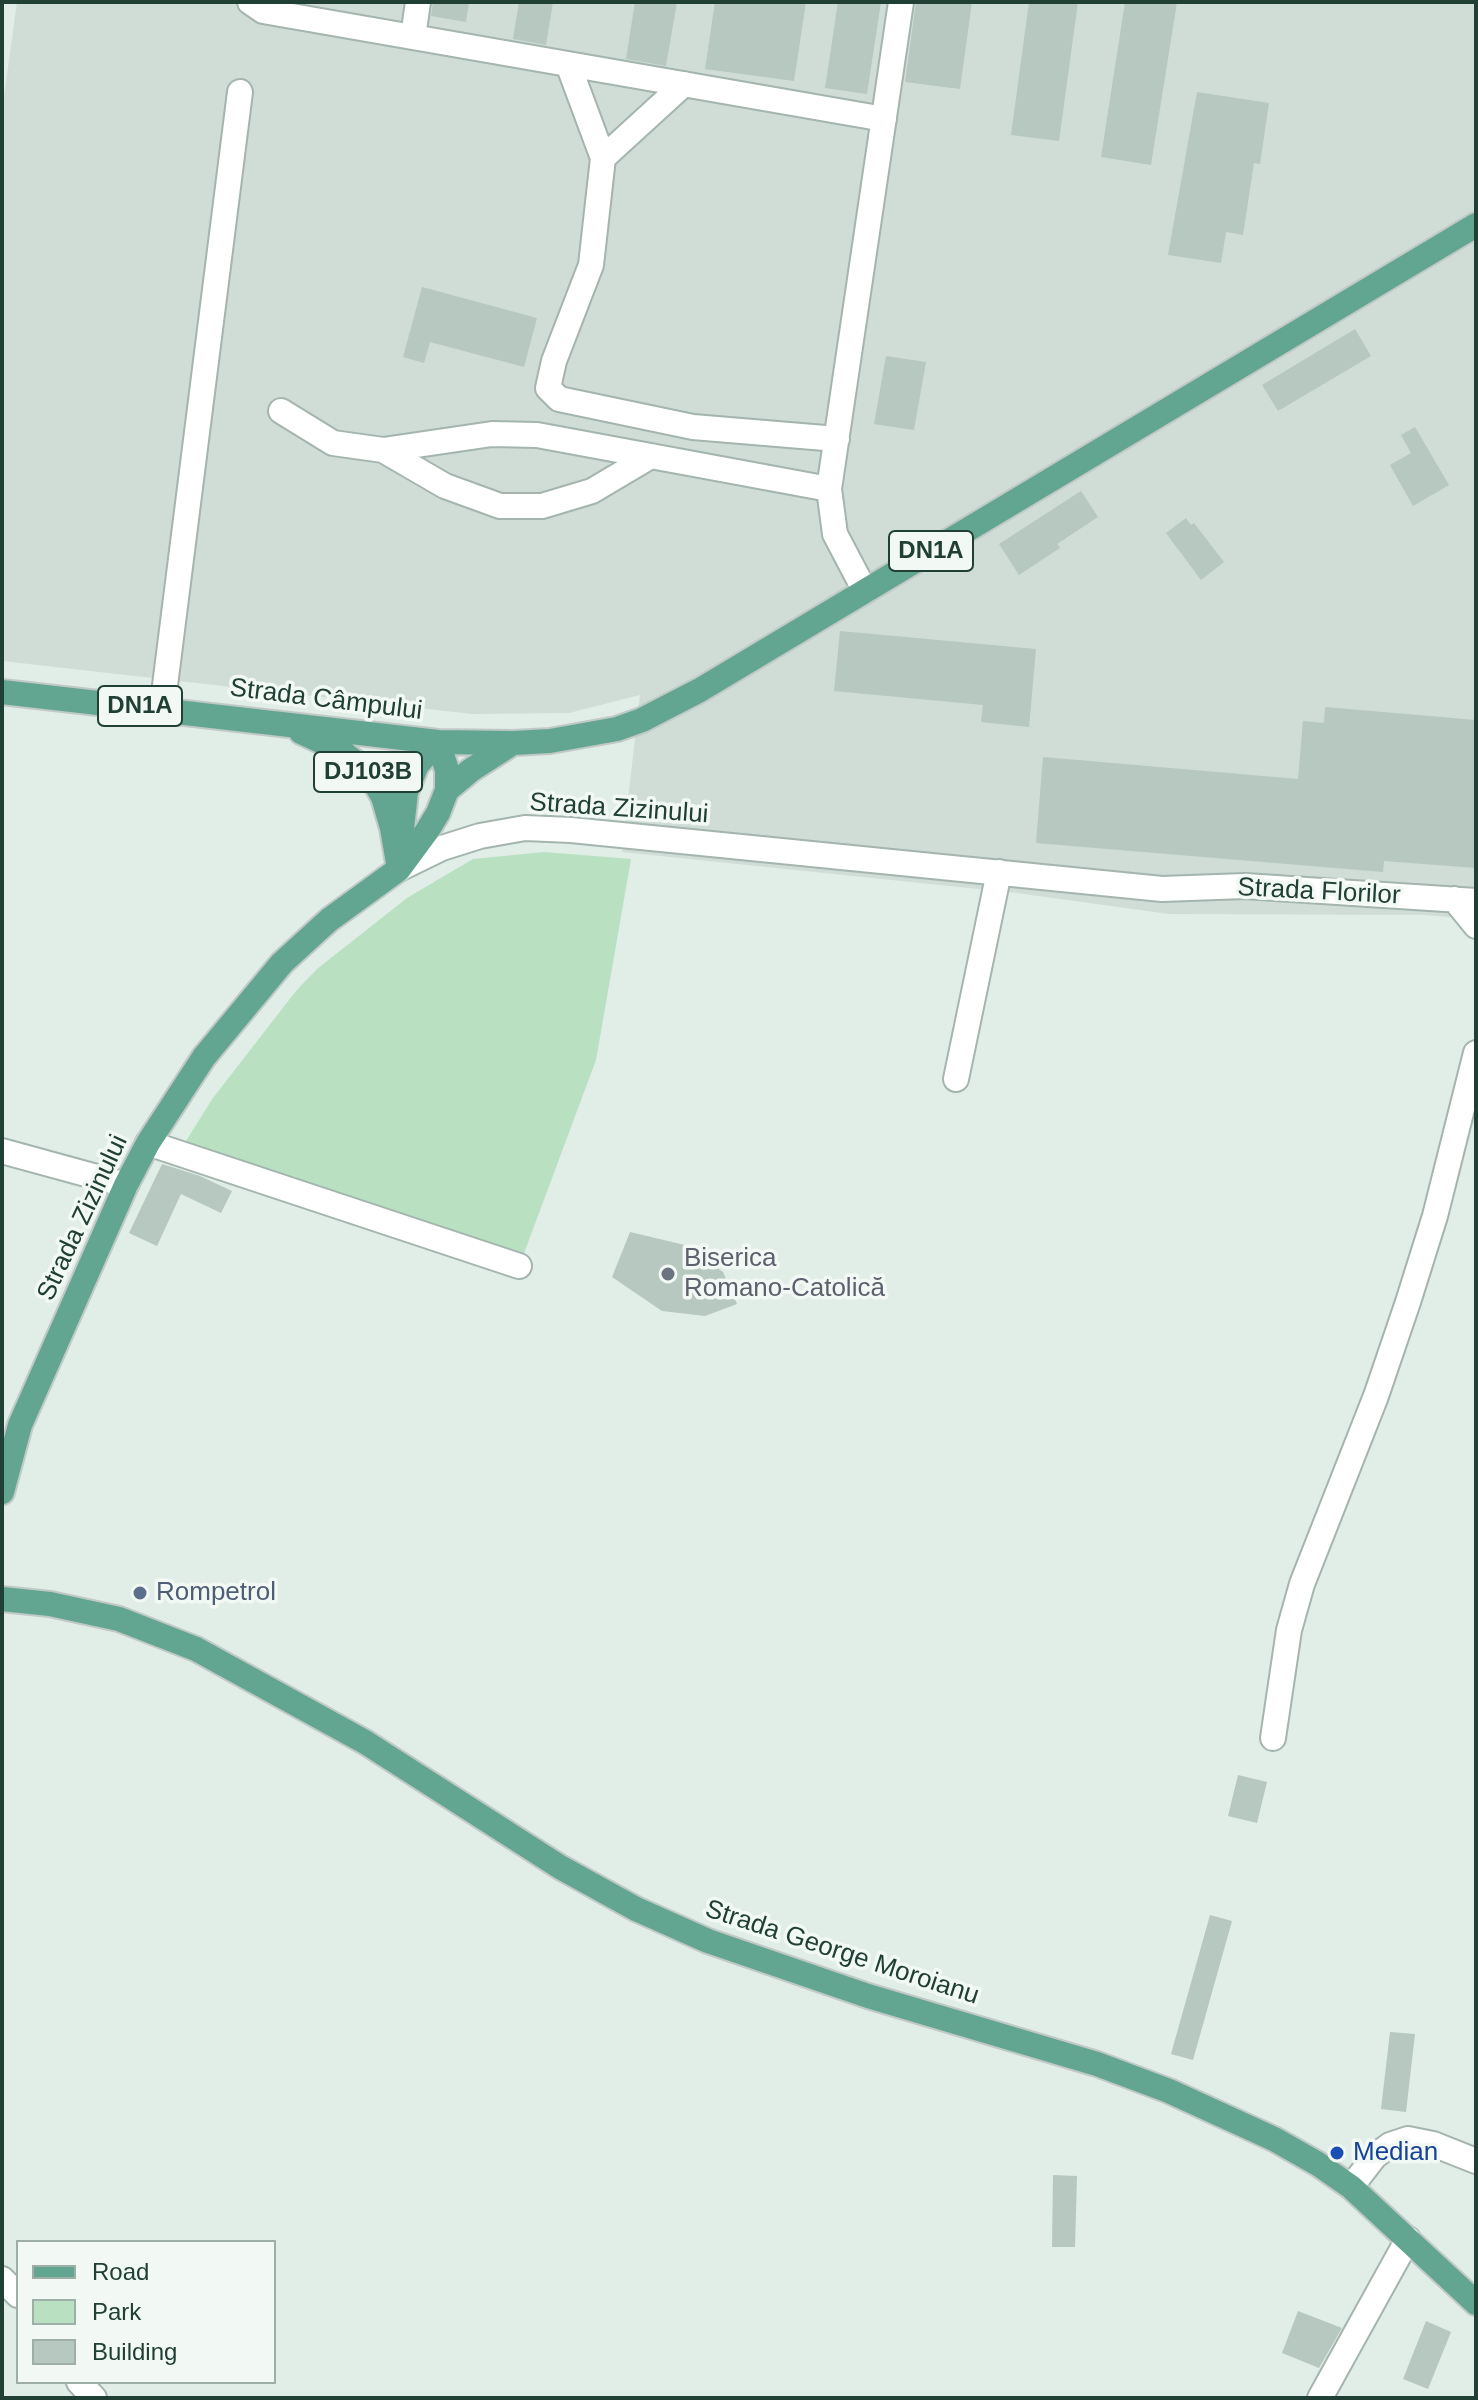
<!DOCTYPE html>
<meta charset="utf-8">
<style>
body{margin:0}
#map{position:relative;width:1478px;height:2400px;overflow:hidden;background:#e1ede7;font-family:Arial,sans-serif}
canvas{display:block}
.frame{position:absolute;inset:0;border:4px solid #203f35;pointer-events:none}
.legend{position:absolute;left:16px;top:2240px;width:260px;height:144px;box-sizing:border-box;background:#f2f9f5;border:2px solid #9eafa8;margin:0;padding:10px 14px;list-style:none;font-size:24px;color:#203f35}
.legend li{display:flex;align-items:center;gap:16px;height:40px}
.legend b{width:40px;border:2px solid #9eafa8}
</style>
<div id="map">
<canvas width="1478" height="2400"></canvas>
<div class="frame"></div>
<ul class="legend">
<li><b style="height:10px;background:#62a691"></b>Road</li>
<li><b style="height:22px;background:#b8e0c1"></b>Park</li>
<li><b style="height:22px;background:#b6c8c0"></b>Building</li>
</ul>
</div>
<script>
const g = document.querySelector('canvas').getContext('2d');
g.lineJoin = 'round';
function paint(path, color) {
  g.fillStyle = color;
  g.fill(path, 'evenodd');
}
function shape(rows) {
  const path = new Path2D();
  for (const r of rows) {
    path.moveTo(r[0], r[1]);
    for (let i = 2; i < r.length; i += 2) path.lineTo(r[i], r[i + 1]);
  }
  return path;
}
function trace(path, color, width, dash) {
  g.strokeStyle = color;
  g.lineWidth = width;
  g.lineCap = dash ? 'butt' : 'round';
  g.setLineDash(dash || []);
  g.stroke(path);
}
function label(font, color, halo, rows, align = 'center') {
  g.font = font + ' Arial,sans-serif';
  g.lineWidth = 7;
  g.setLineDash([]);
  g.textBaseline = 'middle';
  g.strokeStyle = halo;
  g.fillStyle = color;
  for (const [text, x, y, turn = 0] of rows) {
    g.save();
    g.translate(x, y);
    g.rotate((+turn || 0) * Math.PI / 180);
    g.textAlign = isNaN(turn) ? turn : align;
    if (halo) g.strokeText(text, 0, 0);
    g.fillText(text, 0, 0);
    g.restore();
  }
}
paint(shape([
 [17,2,1476,2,1476,919,1424,915,1169,914,1017,893,622,852,640,695,569,713,472,714,2,661,2,111]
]), '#cfddd6');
paint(shape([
 [544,852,631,859,596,1060,523,1256,184,1144,213,1098,296,991,317,969,407,898,473,859]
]), '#b8e0c1');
paint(shape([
 [433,2,469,2,466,22,431,16],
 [519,2,553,2,546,45,513,39],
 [635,2,677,2,666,66,626,59],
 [715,2,806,2,794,81,705,69],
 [838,2,881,2,867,94,825,88],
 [916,2,972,2,960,89,905,82],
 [1029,2,1078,2,1059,141,1011,135],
 [1125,2,1177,2,1151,165,1101,157],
 [1197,92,1269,103,1260,164,1254,163,1243,235,1226,232,1221,263,1168,255],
 [422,287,537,318,524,367,430,342,424,363,403,357],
 [1355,329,1371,356,1278,411,1262,385],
 [886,356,926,362,914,430,874,424],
 [1415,427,1449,485,1413,506,1390,465,1411,453,1401,435],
 [1081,491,1098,517,1057,544,1060,548,1019,575,999,544],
 [1186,518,1191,525,1194,523,1224,562,1201,580,1166,533],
 [840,631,1036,649,1029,727,981,722,983,705,834,691],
 [1325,707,1476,720,1476,868,1384,861,1383,872,1036,843,1043,757,1298,779,1303,721,1324,723],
 [162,1164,200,1176,232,1191,221,1213,181,1194,157,1246,129,1233],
 [630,1232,689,1246,723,1272,737,1304,705,1316,662,1311,612,1277],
 [1238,1775,1267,1782,1257,1823,1228,1816],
 [1210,1915,1232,1921,1193,2060,1171,2054],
 [1390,2032,1415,2034,1406,2112,1381,2109],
 [1053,2175,1077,2176,1075,2247,1052,2247],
 [1298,2311,1342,2328,1319,2368,1282,2353],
 [1426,2321,1451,2332,1428,2389,1403,2379]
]), '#b6c8c0');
const minor = shape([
 [250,2,263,11,884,119],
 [413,37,418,2],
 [568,64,603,158,684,84],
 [603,158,591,265,554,361,548,388,559,399,693,427,837,439],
 [281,411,333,443,383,450,492,434,537,435,829,489],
 [383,450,445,486,500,506,542,506,592,491,651,456],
 [865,591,835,534,829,489,901,2],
 [162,709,240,92],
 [399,869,442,848,480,836,525,828,571,830,1162,889,1245,886,1476,901],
 [1454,899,1476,926],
 [956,1079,999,872],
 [148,1143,519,1266],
 [2,1151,126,1185],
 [1273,1738,1289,1630,1302,1584,1376,1396,1408,1302,1435,1216,1476,1053],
 [1351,2187,1375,2156,1390,2145,1408,2139,1433,2144,1476,2161],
 [2,2279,18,2295],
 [79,2382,94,2398],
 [1320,2398,1408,2239]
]);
const major = shape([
 [2,692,438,742,513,743,550,741,617,729,642,720,700,690,1476,225],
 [301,732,340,750,370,774,383,797,392,828,399,869],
 [447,790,471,770,513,743],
 [401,838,406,792,417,765,438,742],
 [2,1492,20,1425,126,1185,148,1143,204,1057,282,963,329,920,399,869,427,831,438,813,447,790,447,770,438,742],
 [2,1599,50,1604,119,1619,196,1649,365,1742,560,1867,636,1909,708,1941,868,1996,1097,2064,1169,2091,1274,2139,1318,2164,1351,2187,1476,2303]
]);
trace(minor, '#a3b5ae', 28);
trace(major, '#c1c9c6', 28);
trace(minor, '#fff', 24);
trace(major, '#62a691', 24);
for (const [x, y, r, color] of [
 [668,1274,8,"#6b7280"],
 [140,1593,8,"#5c6f8a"],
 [1337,2153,8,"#1a4fb4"]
]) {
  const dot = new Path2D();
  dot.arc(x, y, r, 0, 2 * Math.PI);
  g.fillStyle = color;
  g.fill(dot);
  trace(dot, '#f2f9f5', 3);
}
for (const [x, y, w] of [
 [931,551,84],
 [140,706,84],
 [368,772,108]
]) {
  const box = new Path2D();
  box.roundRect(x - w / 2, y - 20, w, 40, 6);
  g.fillStyle = '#f2f9f5';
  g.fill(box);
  trace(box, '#203f35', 2);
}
label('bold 24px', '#203f35', null, [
 ["DN1A",931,551],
 ["DN1A",140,706],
 ["DJ103B",368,772]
]);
label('26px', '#203f35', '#f2f9f5', [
 ["Strada Câmpului",326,700,7],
 ["Strada Zizinului",619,809,4],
 ["Strada Florilor",1319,892,3],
 ["Strada Zizinului",83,1218,-65],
 ["Strada George Moroianu",842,1953,18]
]);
label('26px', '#5b616d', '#f2f9f5', [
 ["Biserica",684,1259],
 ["Romano-Catolică",684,1289]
], 'left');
label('26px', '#4e5e75', '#f2f9f5', [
 ["Rompetrol",156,1593]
], 'left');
label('26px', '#164399', '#f2f9f5', [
 ["Median",1353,2153]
], 'left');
</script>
